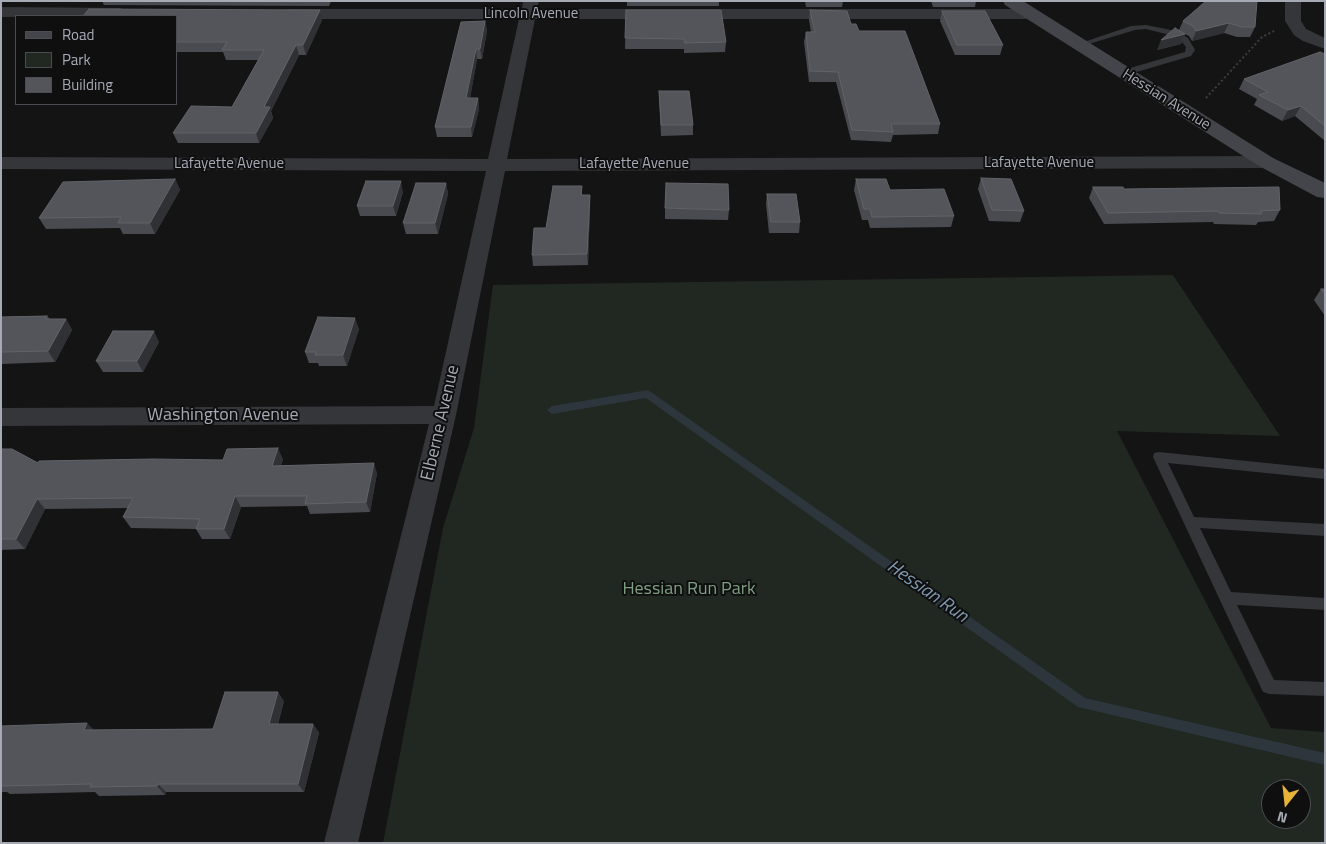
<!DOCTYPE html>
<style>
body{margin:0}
#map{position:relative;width:1326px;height:844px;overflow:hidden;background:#141415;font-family:"Titillium Web",sans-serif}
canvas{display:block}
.frame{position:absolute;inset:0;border:2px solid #a6aab5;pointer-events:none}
.legend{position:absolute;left:15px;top:15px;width:162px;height:90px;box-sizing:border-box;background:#0f0f10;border:1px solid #4b4d52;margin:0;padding:6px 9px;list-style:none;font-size:15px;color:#a6aab5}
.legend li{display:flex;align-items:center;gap:10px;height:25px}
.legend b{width:25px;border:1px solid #4b4d52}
.north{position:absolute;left:1261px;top:779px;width:50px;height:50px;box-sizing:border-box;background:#0f0f10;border:1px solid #4b4d52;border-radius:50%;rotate:196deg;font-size:14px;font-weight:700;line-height:20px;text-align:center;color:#a6aab5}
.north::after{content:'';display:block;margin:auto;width:18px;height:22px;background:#e7b23a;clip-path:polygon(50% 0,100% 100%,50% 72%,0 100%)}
</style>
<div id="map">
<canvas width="1326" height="844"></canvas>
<div class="frame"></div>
<ul class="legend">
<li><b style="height:6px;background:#43454a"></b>Road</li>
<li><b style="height:14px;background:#202821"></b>Park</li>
<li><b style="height:14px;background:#54555b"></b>Building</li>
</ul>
<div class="north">N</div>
</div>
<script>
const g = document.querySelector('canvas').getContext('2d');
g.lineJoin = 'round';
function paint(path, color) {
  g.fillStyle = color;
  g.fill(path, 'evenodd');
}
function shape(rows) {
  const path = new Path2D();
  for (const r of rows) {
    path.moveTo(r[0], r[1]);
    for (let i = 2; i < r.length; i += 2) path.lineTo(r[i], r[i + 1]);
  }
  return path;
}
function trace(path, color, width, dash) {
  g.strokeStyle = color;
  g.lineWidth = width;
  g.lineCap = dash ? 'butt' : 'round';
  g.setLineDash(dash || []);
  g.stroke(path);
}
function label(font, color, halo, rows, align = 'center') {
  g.font = font + ' "Titillium Web",sans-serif';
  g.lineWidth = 4;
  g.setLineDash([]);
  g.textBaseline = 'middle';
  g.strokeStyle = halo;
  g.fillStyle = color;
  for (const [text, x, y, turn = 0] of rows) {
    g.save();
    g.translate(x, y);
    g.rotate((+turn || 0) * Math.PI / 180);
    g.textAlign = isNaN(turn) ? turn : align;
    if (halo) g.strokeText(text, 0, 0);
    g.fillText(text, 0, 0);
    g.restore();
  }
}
paint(shape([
 [1173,275,1280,436,1117,431,1271,728,1325,732,1325,843,383,843,443,528,474,428,493,285],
 [1271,789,1301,789,1301,819,1271,819]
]), '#202821');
paint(shape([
 [648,390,1085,698,1325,753,1325,765,1078,707,646,398,552,414,547,410,552,406,648,390]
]), '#2e363d');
trace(shape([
 [1206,98,1262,37,1274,31]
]), '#3b3d41', 2, [2, 2.5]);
paint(shape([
 [1146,25,1176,31,1188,38,1195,50,1191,56,1123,76,1120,75,1120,71,1185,52,1186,47,1182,42,1170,35,1146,29,1135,30,1079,47,1075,45,1131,26,1146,25],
 [1159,452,1325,469,1325,479,1168,463,1194,517,1325,524,1325,536,1200,528,1231,592,1325,598,1325,610,1237,605,1274,680,1325,682,1325,696,1269,694,1263,692,1153,457,1154,453,1159,452]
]), '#35363a');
paint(shape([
 [523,1,539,1,537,9,1030,9,1035,11,1038,14,1035,17,1030,19,535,19,507,159,1266,156,1273,158,1275,162,1273,166,1266,168,505,171,456,415,358,843,324,843,429,424,1,426,1,408,434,406,486,171,1,169,1,157,488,159,519,19,288,19,283,17,280,14,283,11,288,9,522,9,523,1],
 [1285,1,1301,1,1301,21,1306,29,1325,38,1325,49,1303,41,1294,35,1285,21,1285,1],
 [1,7,120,8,125,10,128,13,125,16,1,17,1,7]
]), '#35363a');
paint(shape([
 [1003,1,1023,1,1273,158,1325,183,1325,198,1317,197,1259,166,1005,5,1003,1]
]), '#43454a');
paint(shape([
 [102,1,331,1,329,6,104,5],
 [627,1,719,1,719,6,627,6],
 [805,1,843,1,842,7,806,7],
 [931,1,976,1,975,7,933,7],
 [1206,1,1255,27,1250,37,1237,37,1224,33,1192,41,1189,36,1185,34,1181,44,1157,50,1179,30,1183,21],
 [320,10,322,20,306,55,299,55,271,111,273,118,259,143,178,143,173,133,232,107,258,60,226,60,223,52,176,52,176,16],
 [626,10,726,42,725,52,684,53,684,49,625,49],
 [810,10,851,24,859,31,940,124,938,134,893,135,891,142,851,140,836,82,809,82,804,42,806,32,811,32,809,20],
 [942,11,1003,45,1000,55,955,55,940,21],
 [485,21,487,31,482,59,477,59,470,98,478,98,479,109,472,137,437,137,435,127],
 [1325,54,1325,141,1295,116,1282,121,1254,105,1257,99,1239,89,1244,79],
 [659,91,693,125,693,135,661,136],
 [981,178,1024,211,1020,222,989,221,978,189],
 [175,179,180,190,155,234,123,234,120,228,46,229,39,218],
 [856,179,954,216,951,227,870,228,868,220,862,220,854,190],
 [446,183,448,194,438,234,406,234,403,223],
 [582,186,582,195,590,195,590,206,588,265,533,266,532,255,546,228],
 [1093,187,1124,189,1280,210,1274,221,1258,222,1256,225,1214,224,1213,222,1104,224,1089,198],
 [403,192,396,216,360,216,357,206],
 [767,194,800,222,799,233,769,233,766,204],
 [665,208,729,210,728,220,665,219],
 [1321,289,1325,289,1325,316,1314,300],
 [47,316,50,319,66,319,72,330,55,362,2,364,1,363,1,317],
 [359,329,347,366,319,366,318,363,309,363,305,352],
 [159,342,143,372,103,372,96,361],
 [1,449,38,463,283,459,281,465,377,473,370,512,310,514,307,506,241,507,230,539,202,539,196,529,131,528,123,517,128,508,45,509,25,549,1,550],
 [284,701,278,724,313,724,319,733,304,792,166,792,165,795,99,796,95,792,10,794,7,792,1,792,1,726,93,730,213,729]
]), '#4a4b50');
paint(shape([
 [320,10,322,20,306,55,303,45],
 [485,21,487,31,482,59,480,49],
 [1229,23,1224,33,1192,41,1196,31],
 [1185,34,1181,44,1157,50,1161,40],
 [296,45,299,55,271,111,273,118,259,143,256,133,264,107],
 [476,49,477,59,468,109,466,98],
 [478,98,479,109,472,137,471,127],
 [1301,106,1295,116,1282,121,1288,110],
 [175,179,180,190,155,234,150,223],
 [401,181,403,192,396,216,393,206],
 [446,183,448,194,438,234,435,223],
 [590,195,590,206,588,265,587,254],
 [355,318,359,329,347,366,343,355],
 [66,319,72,330,55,362,48,351],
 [154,331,159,342,143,372,137,361],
 [278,448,283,459,277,476,272,466],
 [374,463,377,473,370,512,366,502],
 [235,496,241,507,230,539,224,529],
 [37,499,45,509,25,549,16,539],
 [278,692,284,701,275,733,269,724],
 [87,723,96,732,84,730],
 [313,724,319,733,304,792,298,784],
 [158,784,166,792,165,795,157,786]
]), '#303134');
const building = shape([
 [1206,1,1257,1,1255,27,1242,27,1229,23,1196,31,1193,26,1183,21,1206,1],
 [89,9,320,10,303,45,296,45,264,107,270,107,256,133,173,133,191,106,232,107,264,50,222,50,227,42,176,42,176,16,83,16,89,9],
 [626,10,721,10,726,42,685,43,684,39,625,38,626,10],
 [810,10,847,11,851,24,856,24,859,31,905,31,940,124,891,124,893,132,852,130,838,72,810,71,806,32,815,32,810,10],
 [942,11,985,11,1003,45,957,45,942,11],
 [485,21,480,49,476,49,466,98,478,98,471,127,435,127,461,22,485,21],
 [1175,28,1185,34,1161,40,1175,28],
 [1320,52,1325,54,1325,126,1301,106,1288,110,1259,95,1268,92,1244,79,1320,52],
 [659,91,689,91,693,125,661,125,659,91],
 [981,178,1011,179,1024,211,992,210,981,178],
 [175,179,150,223,118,223,121,217,39,218,63,182,175,179],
 [856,179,886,179,890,190,944,189,954,216,872,217,870,209,864,209,856,179],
 [366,181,401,181,393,206,357,206,366,181],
 [416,183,446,183,435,223,403,223,416,183],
 [666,183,728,184,729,210,665,208,666,183],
 [553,186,582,186,581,195,590,195,587,254,532,255,534,228,546,228,553,186],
 [1093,187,1123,187,1124,189,1279,187,1280,210,1260,211,1262,214,1219,213,1218,211,1108,213,1093,187],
 [767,194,796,194,800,222,771,222,767,194],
 [1321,289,1325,289,1325,294,1321,289],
 [47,316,45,319,66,319,48,351,1,352,1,317,47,316],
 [318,317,355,318,343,355,315,355,316,352,305,352,318,317],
 [113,331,154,331,137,361,96,361,113,331],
 [278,448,272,466,374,463,366,502,305,504,307,496,235,496,224,529,196,529,200,519,123,517,133,498,37,499,16,539,1,539,1,449,12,449,38,463,39,461,153,459,223,460,227,449,278,448],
 [225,692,278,692,269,724,313,724,298,784,158,784,157,786,90,787,91,784,1,786,1,726,87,723,84,730,213,729,225,692]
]);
paint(building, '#54555b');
trace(building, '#616369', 1);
label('15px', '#a6aab5', '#0f0f10', [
 ["Lincoln Avenue",531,14],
 ["Hessian Avenue",1166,100,32],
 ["Lafayette Avenue",1039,163],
 ["Lafayette Avenue",229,164],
 ["Lafayette Avenue",634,164]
]);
label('18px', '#a6aab5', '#0f0f10', [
 ["Washington Avenue",223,416],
 ["Elberne Avenue",441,423,-77]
]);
label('18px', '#7e9f81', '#0f0f10', [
 ["Hessian Run Park",689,590]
]);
label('italic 19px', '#7f97ae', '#0f0f10', [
 ["Hessian Run",927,592,35]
]);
</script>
